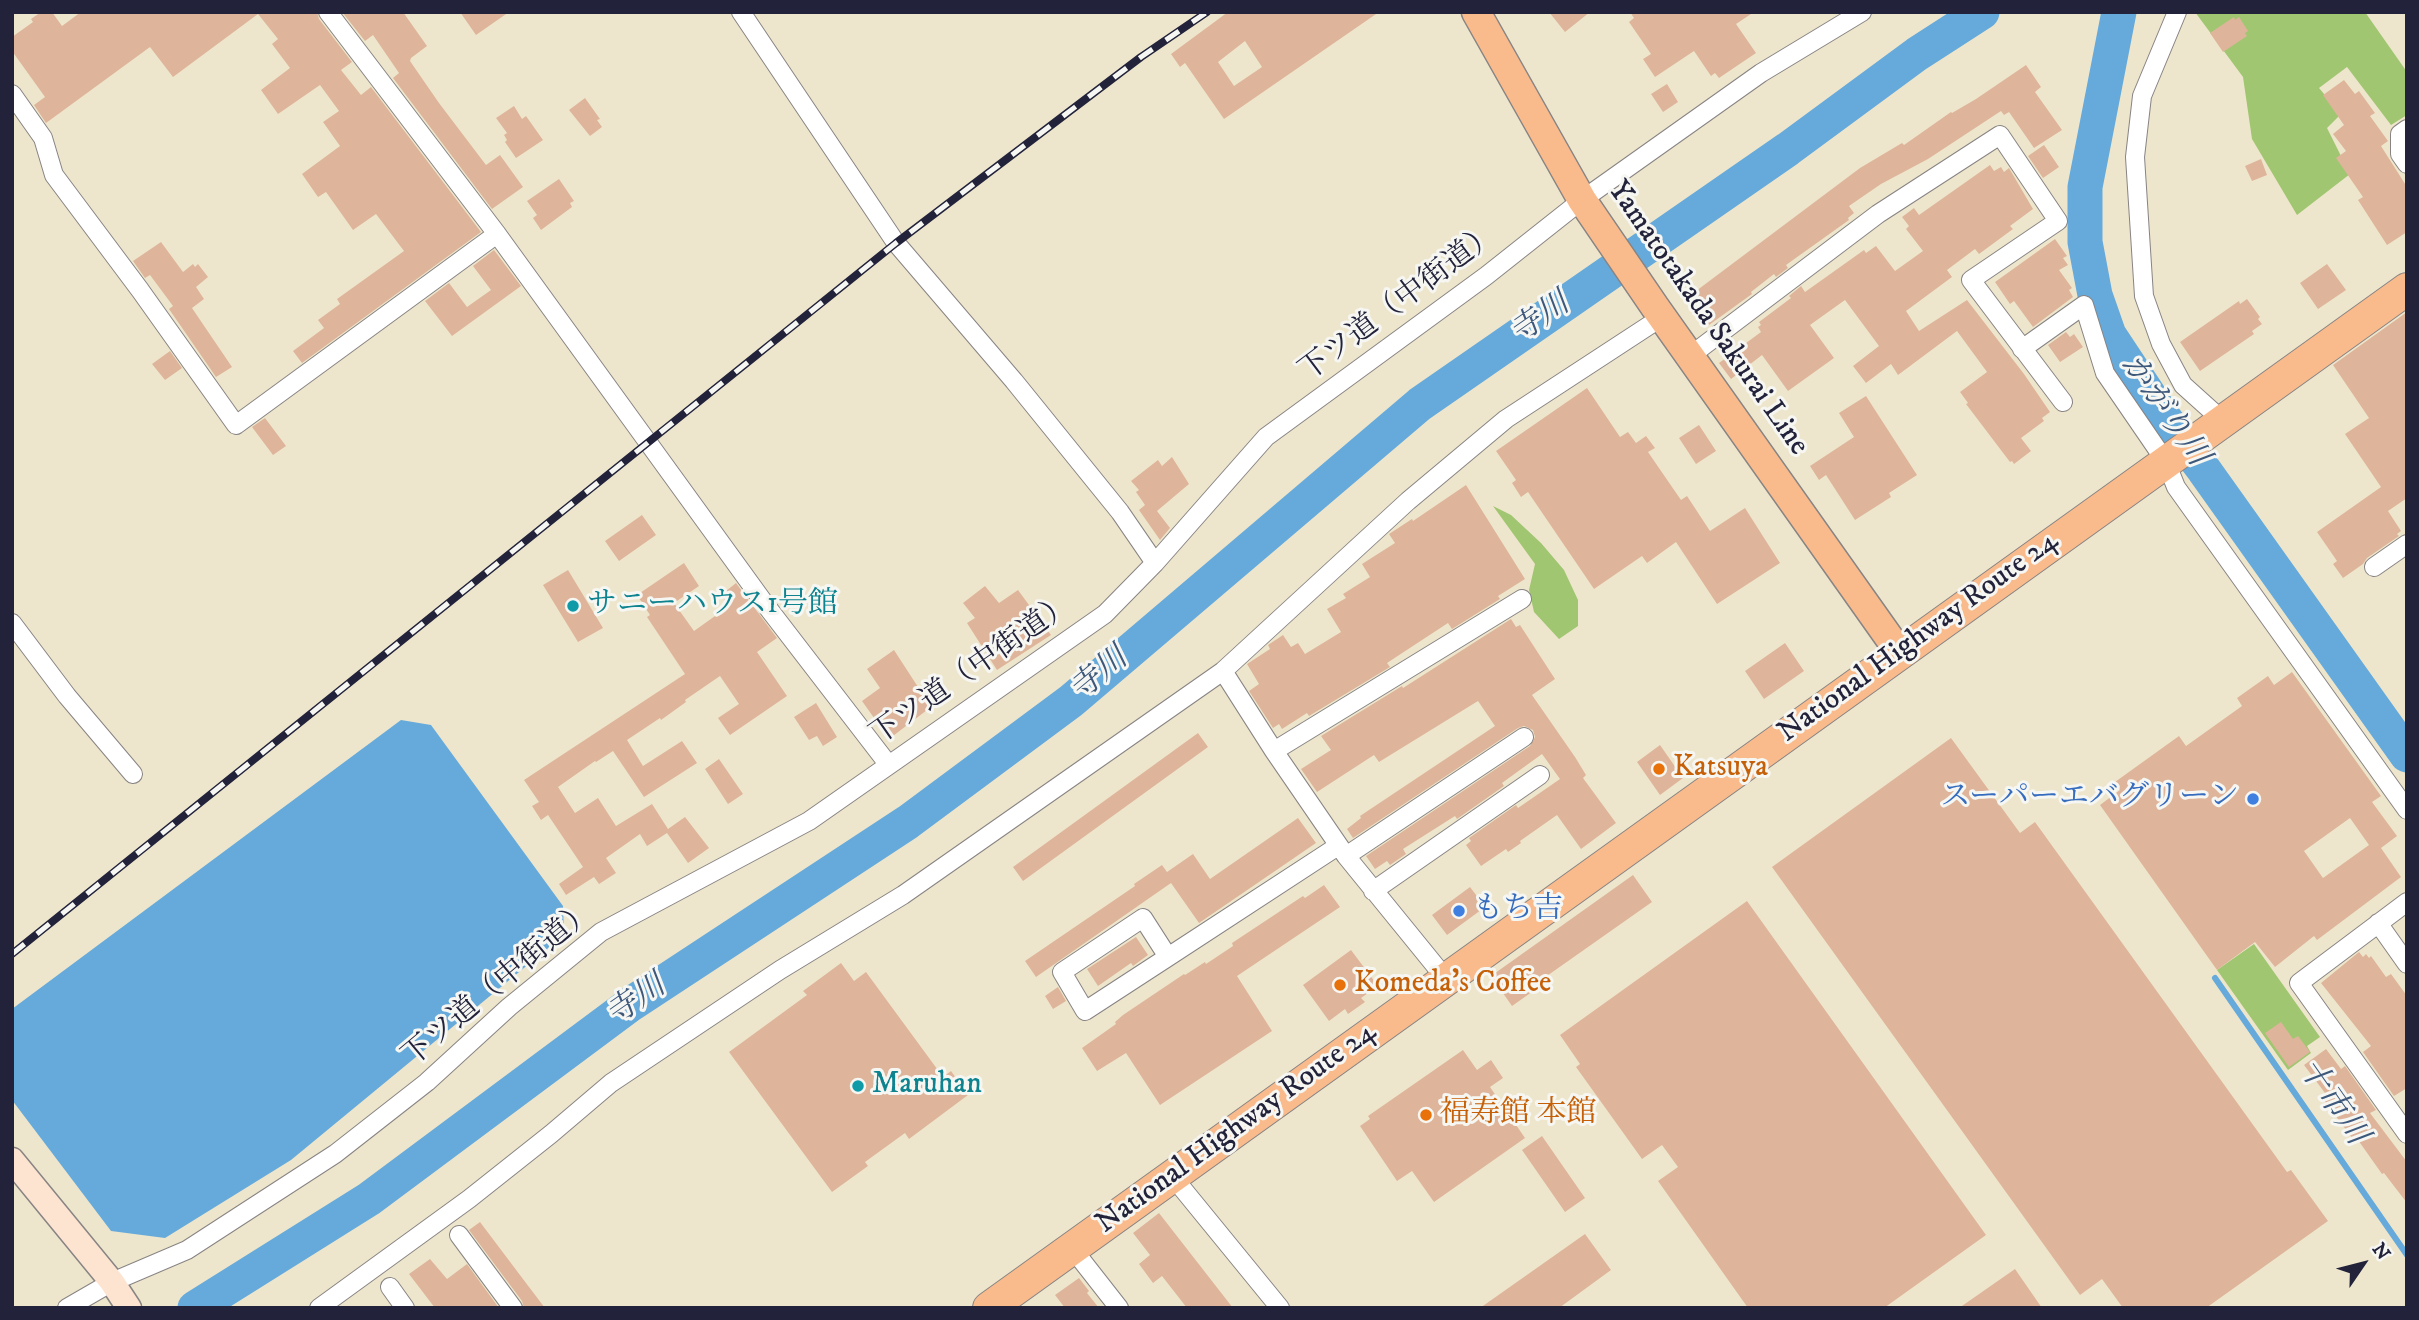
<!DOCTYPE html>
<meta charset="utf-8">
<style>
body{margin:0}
#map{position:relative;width:2419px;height:1320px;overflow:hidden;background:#eee6cc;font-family:"IM FELL DW Pica",serif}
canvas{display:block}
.frame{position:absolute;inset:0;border:14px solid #22223b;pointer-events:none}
.north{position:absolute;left:2328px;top:1229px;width:70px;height:70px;-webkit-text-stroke:5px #f6f6f2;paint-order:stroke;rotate:55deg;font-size:19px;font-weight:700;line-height:28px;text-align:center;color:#22223b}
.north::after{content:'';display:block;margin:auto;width:24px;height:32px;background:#22223b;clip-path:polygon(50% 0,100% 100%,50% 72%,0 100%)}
</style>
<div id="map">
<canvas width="2419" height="1320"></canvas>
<div class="frame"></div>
<div class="north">N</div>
</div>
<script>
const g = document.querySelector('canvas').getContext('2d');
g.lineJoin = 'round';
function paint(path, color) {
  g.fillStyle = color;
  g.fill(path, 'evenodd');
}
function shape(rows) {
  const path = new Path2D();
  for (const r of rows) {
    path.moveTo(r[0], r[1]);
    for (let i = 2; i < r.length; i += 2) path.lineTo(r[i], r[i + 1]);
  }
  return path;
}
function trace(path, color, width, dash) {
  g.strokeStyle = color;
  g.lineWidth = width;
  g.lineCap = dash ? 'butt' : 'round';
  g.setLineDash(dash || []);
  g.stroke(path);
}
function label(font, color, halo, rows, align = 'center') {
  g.font = font + ' "IM FELL DW Pica","Noto Serif JP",serif';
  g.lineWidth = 6;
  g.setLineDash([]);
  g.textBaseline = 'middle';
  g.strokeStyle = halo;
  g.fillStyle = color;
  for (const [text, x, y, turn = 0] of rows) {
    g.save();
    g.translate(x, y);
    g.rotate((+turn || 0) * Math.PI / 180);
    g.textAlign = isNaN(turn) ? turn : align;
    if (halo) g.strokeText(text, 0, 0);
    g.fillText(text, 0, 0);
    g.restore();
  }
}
paint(shape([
 [2195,12,2365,12,2407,72,2407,115,2391,125,2347,67,2319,88,2341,114,2327,128,2350,174,2297,215,2252,139,2243,77],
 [1493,506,1511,515,1541,543,1564,570,1578,600,1578,626,1559,639,1534,612,1529,590,1535,564],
 [2254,944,2320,1037,2307,1046,2311,1053,2288,1070,2217,970]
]), '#a1c671');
paint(shape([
 [401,720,431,725,563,906,564,935,291,1160,165,1238,111,1231,12,1100,12,1009]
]), '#65aadb');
trace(shape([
 [2215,978,2407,1255]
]), '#65aadb', 6);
trace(shape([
 [2119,12,2085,187,2085,242,2095,295,2109,335,2162,415,2204,470,2407,755],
 [195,1308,369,1199,631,1004,908,822,1071,701,1420,404,1788,149,1917,54,1982,12]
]), '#65aadb', 35);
paint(shape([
 [41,12,52,12,62,26,81,12,317,12,319,19,352,62,341,70,361,95,371,87,481,232,302,363,293,351,324,328,318,320,340,304,337,299,404,251,376,214,353,230,326,192,318,197,302,174,340,146,323,122,339,111,320,85,278,114,261,90,290,68,272,44,278,39,258,14,173,77,150,47,46,123,34,105,45,97,12,51,12,37,33,22,31,19],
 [342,12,403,12,427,46,411,58,410,61,439,103,486,165,500,155,523,187,492,209,393,78,399,73,373,35,365,41],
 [460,12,509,12,476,35],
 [1228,12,1379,12,1224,119,1185,63,1180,67,1171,54],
 [1245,41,1262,67,1234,86,1218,62],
 [1549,12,1590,12,1565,32],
 [1630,12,1754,12,1736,24,1756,53,1719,78,1715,73,1711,76,1694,51,1655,77,1643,59,1651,54,1629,22,1634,18],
 [2234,17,2235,20,2239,17,2248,31,2245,33,2247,36,2223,52,2210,33],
 [2026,65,2041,87,2035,92,2062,130,2034,148,2009,112,2004,115,2001,111,1928,159,1881,184,1849,206,1854,213,1848,218,1849,220,1786,265,1788,268,1776,277,1774,274,1751,292,1752,294,1709,325,1688,297,1860,168,1902,143,1904,145,1951,112,1952,113,1976,99],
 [2344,80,2355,94,2359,91,2375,113,2370,116,2388,141,2381,146,2407,187,2407,232,2387,245,2358,200,2363,197,2336,158,2346,151,2333,134,2344,125,2323,95],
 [1667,84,1678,102,1663,112,1651,94],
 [585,98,600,119,597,120,602,127,590,136,569,110],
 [514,106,522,119,526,116,543,140,516,158,505,142,507,140,504,135,507,133,496,118],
 [2044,145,2059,167,2043,178,2028,156],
 [2261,159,2267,175,2252,181,2245,166],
 [1990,165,1994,171,2001,167,2004,172,2009,168,2033,209,2010,226,2013,229,1979,254,1975,249,1947,270,1952,277,1906,311,1919,331,1967,300,2024,374,2050,412,2042,418,2044,421,2021,438,2031,451,2014,464,2012,461,2010,462,1966,404,1968,403,1960,392,1987,372,1957,331,1898,375,1891,364,1866,383,1853,366,1879,346,1845,300,1810,325,1834,358,1788,391,1762,355,1731,379,1719,363,1761,332,1758,327,1761,325,1759,322,1791,298,1789,296,1801,286,1805,292,1864,250,1866,253,1876,246,1895,271,1923,251,1906,229,1909,226,1902,217,1914,208,1919,215],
 [559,179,574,201,570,203,572,207,541,230,533,218,537,215,527,201],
 [2055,239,2067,256,2063,258,2068,265,2059,270,2072,288,2069,290,2073,297,2033,327,2014,301,2010,304,1995,282],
 [161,242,183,272,193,264,195,267,198,264,208,277,196,287,204,299,192,308,232,367,216,377,169,309,173,306,150,275,145,278,133,261],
 [494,250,521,286,452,336,425,301,449,283,467,307,491,290,473,266],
 [2327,264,2346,290,2318,309,2300,283],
 [2247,299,2260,317,2258,319,2262,324,2252,331,2254,334,2200,371,2180,342,2239,301,2240,304],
 [2407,312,2407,498,2388,511,2401,531,2397,534,2399,536,2367,558,2363,564,2343,578,2333,564,2337,561,2317,532,2381,487,2345,434,2369,418,2333,365],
 [2066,332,2070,337,2074,334,2083,347,2060,362,2048,345],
 [170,351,182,368,165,380,152,364],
 [1587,388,1620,437,1628,432,1636,443,1646,436,1655,448,1648,452,1681,500,1687,496,1710,531,1745,508,1780,563,1717,604,1676,542,1647,563,1642,556,1594,589,1528,492,1521,497,1512,483,1516,480,1496,451],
 [1866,396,1917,475,1889,493,1891,497,1855,520,1826,475,1819,480,1810,466,1854,437,1839,413],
 [265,418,286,446,273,455,252,427],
 [1699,425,1716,451,1696,464,1679,438],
 [1172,457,1189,484,1157,511,1170,528,1160,540,1139,510,1145,505,1136,492,1139,490,1131,481,1158,460,1162,466],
 [1466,485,1525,579,1498,596,1500,599,1452,629,1448,623,1387,663,1390,667,1309,716,1307,713,1282,729,1279,724,1273,728,1249,691,1259,684,1247,664,1270,649,1268,645,1283,635,1291,647,1298,643,1305,654,1341,632,1327,609,1346,598,1343,594,1370,577,1362,564,1395,543,1389,534,1412,519,1413,521],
 [642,515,656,535,619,561,605,541],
 [684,563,699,586,674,603,694,631,729,606,721,595,736,583,777,638,757,652,787,696,730,735,718,718,739,704,720,676,685,700,686,702,661,720,660,718,627,740,643,766,682,741,697,763,644,797,613,751,596,762,595,761,558,787,575,813,598,798,616,826,652,804,668,829,685,817,709,848,688,863,667,833,647,846,640,834,606,858,616,873,599,884,594,877,566,895,559,884,583,867,548,815,541,820,532,806,539,802,524,780,685,674,647,617,650,615,637,595],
 [568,570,603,628,578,642,543,585],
 [985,586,999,603,1018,590,1051,635,997,670,967,623,975,618,963,603],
 [1511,619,1516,627,1520,625,1555,679,1532,695,1575,757,1586,775,1583,778,1616,823,1581,849,1557,815,1520,841,1521,843,1508,852,1506,849,1481,866,1466,845,1471,841,1469,838,1516,805,1518,808,1560,779,1542,754,1502,783,1504,786,1457,819,1455,816,1403,849,1406,854,1390,865,1387,861,1375,869,1366,856,1530,746,1535,737,1533,730,1524,726,1518,728,1353,838,1347,829,1361,818,1360,816,1495,726,1478,701,1379,762,1374,755,1317,792,1301,769,1331,750,1321,736,1402,686,1403,688],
 [1785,643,1804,671,1764,699,1745,671],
 [894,650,931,707,889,739,862,701,880,688,867,669],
 [2292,672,2381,796,2372,802,2397,836,2381,848,2401,877,2317,940,2314,936,2275,967,2255,942,2217,970,2100,805,2120,790,2115,782,2179,736,2186,746,2242,706,2237,698,2268,676,2274,685],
 [2350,818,2369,845,2323,878,2304,851],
 [816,703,837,737,823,746,817,736,809,740,794,717],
 [1198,733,1208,747,1023,881,1013,867],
 [1951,738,2020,833,2035,822,2287,1172,2291,1170,2328,1221,2206,1308,2123,1308,2102,1279,2080,1295,1772,867],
 [1660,745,1683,778,1660,795,1637,762],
 [719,759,743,794,728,804,705,769],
 [1298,818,1316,843,1199,923,1171,883,1036,977,1025,961,1135,886,1134,884,1162,865,1167,872,1193,854,1210,879],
 [1633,875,1652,902,1544,978,1546,982,1512,1006,1491,976],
 [1324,885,1340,907,1237,976,1272,1031,1160,1105,1126,1053,1097,1071,1082,1048,1116,1024,1115,1022,1123,1015,1184,974,1185,975,1205,962,1206,964,1233,946,1232,943,1303,896,1305,898],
 [1470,887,1485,907,1447,935,1432,915],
 [1747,901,1986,1235,1884,1308,1748,1308,1658,1181,1678,1167,1662,1145,1642,1159,1576,1067,1580,1064,1560,1035],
 [1136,937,1148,955,1133,966,1131,963,1098,986,1087,969],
 [1351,950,1378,986,1361,998,1365,1002,1348,1014,1345,1009,1329,1021,1303,985],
 [2359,952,2363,957,2366,954,2369,958,2371,956,2386,977,2391,974,2407,996,2407,1088,2394,1096,2363,1052,2371,1046,2321,983],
 [841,963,854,981,866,972,943,1077,951,1071,968,1095,909,1139,905,1133,865,1162,868,1166,832,1192,729,1052,807,995,803,991],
 [1058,987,1066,1001,1053,1009,1045,996],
 [2281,1022,2293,1039,2298,1036,2310,1052,2289,1067,2265,1033],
 [2326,1049,2341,1069,2345,1066,2376,1110,2370,1113,2407,1162,2407,1203,2384,1173,2382,1174,2358,1140,2355,1142,2321,1096,2325,1093,2304,1065],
 [1463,1050,1477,1070,1491,1060,1503,1078,1490,1087,1525,1138,1434,1202,1412,1171,1397,1181,1360,1126,1370,1119,1368,1116],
 [1542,1136,1585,1198,1565,1212,1522,1150],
 [1159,1213,1233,1308,1187,1308,1162,1276,1153,1283,1139,1264,1150,1255,1133,1233],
 [480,1222,526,1283,545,1308,524,1308,522,1301,469,1230],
 [1585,1234,1611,1270,1559,1308,1480,1308],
 [430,1259,447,1279,467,1264,499,1308,435,1308,409,1274],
 [2015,1269,2042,1308,1959,1308],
 [1079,1278,1089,1291,1087,1293,1099,1308,1065,1308,1055,1295]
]), '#deb59a');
const street = shape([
 [328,12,497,234,768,608,888,764],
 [741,12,896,243,1014,381,1120,512,1155,563],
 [2177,12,2142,96,2135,157,2144,296,2161,344,2183,385,2223,421],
 [12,94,43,138,54,175,140,290,236,425,497,234],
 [2407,129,2400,134,2400,154,2407,164],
 [2022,349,2084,305,2105,373,2166,462,2176,487,2407,810],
 [1690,356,1878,214,2000,135,2058,221,1971,280,2063,402],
 [2374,567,2407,544],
 [12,623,67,696,133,774],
 [1223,671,1274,751],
 [1346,856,1524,737],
 [1373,891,1540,775],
 [2407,902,2299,983,2407,1134],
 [2378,923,2407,964],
 [1168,957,1143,918,1062,972,1085,1011,1168,957,1338,846],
 [1446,979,1346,856,1274,751,1522,599],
 [1173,1177,1280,1308],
 [459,1235,513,1308],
 [1072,1248,1119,1308],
 [390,1287,405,1308],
 [67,1308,112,1282,187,1250,335,1154,427,1082,509,1007,601,932,809,821,1105,614,1155,563,1266,437,1486,276,1582,200,1761,73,1862,12],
 [319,1308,469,1199,551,1134,611,1083,780,970,903,895,1223,671,1408,501,1506,419,1662,317]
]);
const secondary = shape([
 [12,1160,112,1282,129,1308]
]);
const primary = shape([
 [1476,12,1582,200,1655,307,1900,653]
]);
const highway = shape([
 [989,1308,2407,289]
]);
trace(street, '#888484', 20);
trace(secondary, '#888484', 27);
trace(primary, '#888484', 31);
trace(highway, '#888484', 34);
trace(street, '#fff', 18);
trace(secondary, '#fde4d1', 24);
trace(primary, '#fabb8c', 28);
trace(highway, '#fabb8c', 32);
const rail = shape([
 [12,954,896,243,1141,57,1207,12]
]);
trace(rail, '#22223b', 8);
trace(rail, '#f6f6f2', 5, [16]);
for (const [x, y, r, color] of [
 [573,606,7,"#0f9aa8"],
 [1659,769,7,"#e8710a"],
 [2253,799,7,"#3f7fe0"],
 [1459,911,7,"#3f7fe0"],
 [1340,985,7,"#e8710a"],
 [858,1086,7,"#0f9aa8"],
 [1426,1115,7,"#e8710a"]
]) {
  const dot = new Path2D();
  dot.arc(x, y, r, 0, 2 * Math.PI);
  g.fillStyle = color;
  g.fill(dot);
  trace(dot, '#f6f6f2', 2.5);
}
label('30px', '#22223b', '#f6f6f2', [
 ["下ツ道（中街道）",1400,304,-37],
 ["Yamatotakada Sakurai Line",1707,319,55],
 ["National Highway Route 24",1919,638,-36],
 ["下ツ道（中街道）",973,671,-35],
 ["下ツ道（中街道）",500,985,-40],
 ["National Highway Route 24",1237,1129,-36]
]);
label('30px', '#0d838f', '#f6f6f2', [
 ["サニーハウス1号館",587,606],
 ["Maruhan",872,1086]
], 'left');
label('30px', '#c56008', '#f6f6f2', [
 ["Katsuya",1673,769],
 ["Komeda's Coffee",1354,985],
 ["福寿館 本館",1440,1115]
], 'left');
label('30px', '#366cbe', '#f6f6f2', [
 ["スーパーエバグリーン",2239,799],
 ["もち吉",1473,911,"left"]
], 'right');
label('italic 32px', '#3d587b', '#f6f6f2', [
 ["寺川",1541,320,-35],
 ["かがり川",2163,411,55],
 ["寺川",1100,676,-40],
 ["寺川",637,1002,-35],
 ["十市川",2331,1103,55]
]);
</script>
